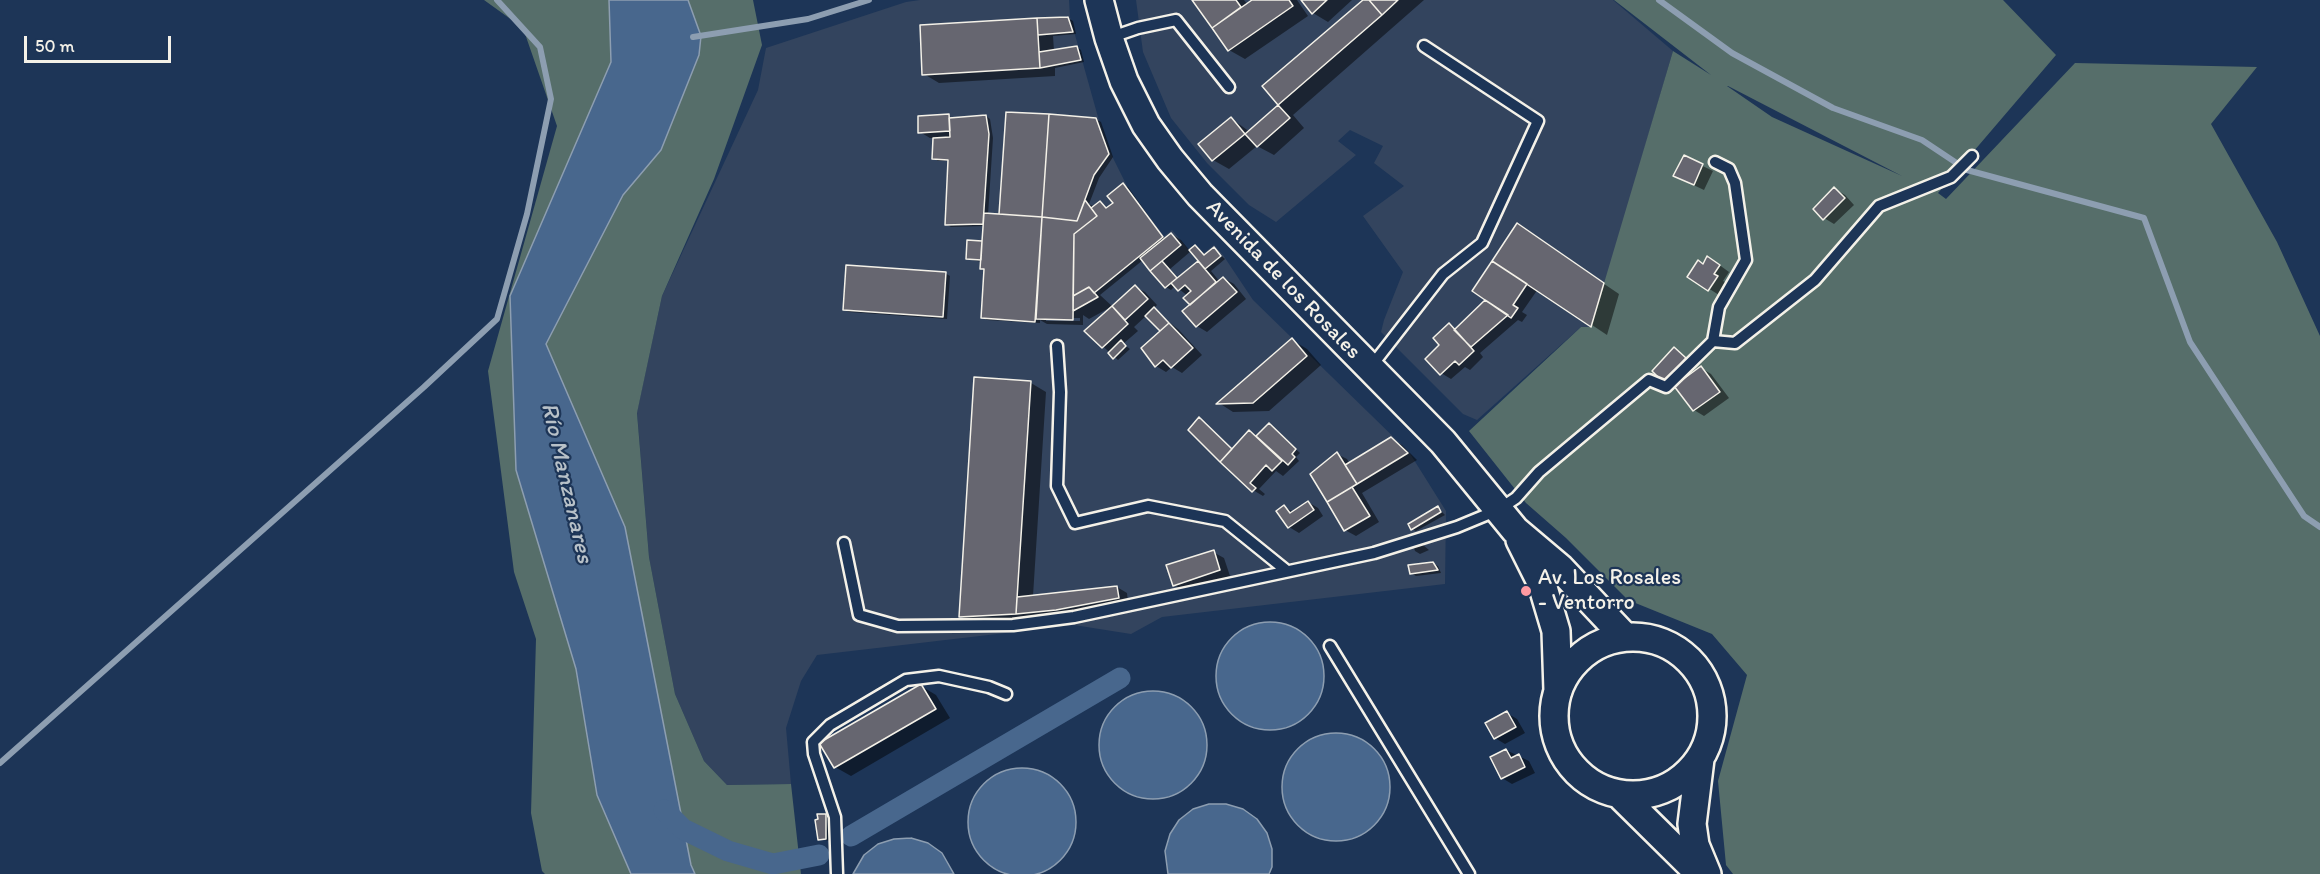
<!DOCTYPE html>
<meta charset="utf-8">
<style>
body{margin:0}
#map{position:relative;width:2320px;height:874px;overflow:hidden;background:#1d3557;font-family:Itim,sans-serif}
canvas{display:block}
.scale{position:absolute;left:24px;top:36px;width:147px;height:27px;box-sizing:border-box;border:3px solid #f4f1e8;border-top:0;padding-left:8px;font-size:18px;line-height:21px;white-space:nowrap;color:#f4f1e8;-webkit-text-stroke:4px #1d3557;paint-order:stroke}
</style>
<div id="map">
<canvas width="2320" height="874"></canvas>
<div class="scale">50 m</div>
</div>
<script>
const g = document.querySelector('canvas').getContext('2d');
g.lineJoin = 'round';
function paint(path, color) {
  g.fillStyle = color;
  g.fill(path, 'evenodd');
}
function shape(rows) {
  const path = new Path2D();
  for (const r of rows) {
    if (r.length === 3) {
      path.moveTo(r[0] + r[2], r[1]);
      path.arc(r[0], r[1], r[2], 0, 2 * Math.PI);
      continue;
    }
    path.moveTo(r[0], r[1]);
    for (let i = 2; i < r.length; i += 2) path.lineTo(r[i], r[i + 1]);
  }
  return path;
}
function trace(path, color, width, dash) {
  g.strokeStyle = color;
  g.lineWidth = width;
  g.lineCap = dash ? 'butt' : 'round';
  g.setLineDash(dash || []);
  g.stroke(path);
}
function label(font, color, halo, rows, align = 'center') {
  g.font = font + ' Itim,sans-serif';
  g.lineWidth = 4.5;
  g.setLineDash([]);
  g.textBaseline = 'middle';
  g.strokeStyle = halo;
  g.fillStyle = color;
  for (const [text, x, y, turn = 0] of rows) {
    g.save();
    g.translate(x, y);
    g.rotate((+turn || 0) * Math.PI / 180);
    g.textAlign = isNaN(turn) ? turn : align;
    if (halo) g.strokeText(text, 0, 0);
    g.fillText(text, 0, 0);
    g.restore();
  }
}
paint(shape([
 [920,0,1069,0,1070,17,1098,117,1110,152,1129,190,1164,236,1172,230,1188,249,1195,244,1204,253,1214,245,1223,255,1253,300,1409,452,1446,511,1445,584,1162,617,1131,634,1074,625,817,655,801,681,786,728,791,784,727,785,704,761,675,694,649,557,637,412,662,296,758,90,766,48,906,2],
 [1136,0,1613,0,1673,51,1592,329,1581,327,1477,420,1463,414,1381,332,1384,320,1403,272,1363,216,1404,186,1374,163,1383,146,1350,130,1338,141,1356,155,1276,222,1249,205,1207,163,1171,118,1143,52]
]), '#33445e');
paint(shape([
 [484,0,753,0,762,45,714,179,662,296,637,413,649,557,675,694,704,761,727,785,791,784,801,874,545,874,542,871,531,813,536,639,514,572,488,371,557,126,523,28],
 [1614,0,2003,0,2056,55,1938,193,1946,199,2075,63,2257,67,2211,124,2277,242,2320,336,2320,874,1733,874,1726,865,1718,781,1747,675,1712,634,1628,600,1566,538,1526,503,1469,431,1581,327,1591,327,1673,51,1711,75],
 [1727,86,1728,86,1902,176,1772,117]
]), '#566e6a');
const water = shape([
 [609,0,688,0,701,36,699,55,661,150,623,195,546,344,625,527,691,865,695,874,631,874,597,795,576,669,516,470,510,296,611,62,609,0],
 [1270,676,54],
 [1153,745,54],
 [1336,787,54],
 [1022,822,54],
 [1209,804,1226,804,1243,809,1257,819,1267,833,1272,849,1272,867,1269,874,1168,874,1165,851,1170,834,1179,820,1193,809,1209,804],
 [911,838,928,843,942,853,954,874,853,874,864,855,878,844,894,839,911,838]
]);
paint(water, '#48678d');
trace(water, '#8d9eb1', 1.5);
paint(shape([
 [1194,0,1244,0,1248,5,1254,0,1297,0,1308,16,1245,59,1229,50],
 [1303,0,1352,0,1328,22,1313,13],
 [1366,0,1424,0,1293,115,1304,128,1274,155,1257,146,1229,169,1213,160,1232,119,1250,132,1280,105,1264,87],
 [1068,18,1073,21,1076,34,1053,36,1054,51,1077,47,1081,50,1084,62,1055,68,1055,76,939,83,924,74],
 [1007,113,1096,119,1101,122,1113,157,1099,178,1089,204,1095,207,1100,203,1108,209,1115,204,1123,185,1128,187,1165,239,1171,234,1181,240,1190,251,1196,247,1206,256,1214,249,1225,259,1211,271,1220,282,1224,278,1234,284,1246,299,1207,332,1197,326,1188,296,1175,286,1171,290,1166,287,1143,260,1100,295,1113,307,1135,287,1145,292,1157,305,1153,309,1179,330,1202,355,1182,373,1172,367,1166,372,1156,366,1143,348,1162,331,1147,315,1134,327,1138,331,1123,344,1130,349,1118,360,1086,331,1111,307,1089,319,1083,315,1083,325,1047,324,1040,320,1040,323,987,320,982,317,986,270,982,268,982,262,967,259,984,243,985,226,951,227,946,224,950,161,938,161,933,158,934,138,930,138,920,132,949,116,955,119,986,116,990,119,993,138,988,215,1000,216],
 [1191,251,1200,261,1179,279,1170,269],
 [1046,318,1080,318,1080,321,1046,321],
 [1684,157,1713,171,1704,190,1685,181],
 [1835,189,1845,195,1854,205,1834,224,1824,218],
 [1517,225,1619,294,1607,335,1538,289,1522,312,1527,315,1522,322,1518,320,1480,353,1483,357,1470,370,1465,367,1451,379,1441,373,1441,345,1449,325,1457,330,1488,300],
 [1718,264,1729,272,1723,281,1727,283,1719,295,1689,276,1703,265],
 [945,273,950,276,947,319,849,312,844,310],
 [1292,340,1307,349,1321,365,1269,411,1233,412,1219,403],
 [1674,349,1695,365,1680,381,1701,368,1711,374,1729,398,1704,416,1694,410,1676,386,1675,388,1665,382],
 [975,379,1031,383,1046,392,1033,596,1117,587,1127,593,1128,603,1068,615,976,625,960,616],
 [1199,419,1233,450,1250,432,1258,437,1273,428,1300,453,1296,457,1299,461,1283,476,1276,471,1259,489,1265,494,1263,496,1253,490],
 [1391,439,1402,445,1417,460,1362,493,1379,522,1356,536,1345,530,1311,474,1337,454,1347,459,1350,464],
 [1308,502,1318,508,1323,516,1299,533,1289,527,1284,507,1294,512],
 [1438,508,1445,515,1416,531,1412,529],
 [1423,545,1429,550,1420,554,1415,551,1414,548],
 [1213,552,1224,558,1230,576,1184,591,1174,585],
 [1433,563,1438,566,1441,573,1416,576,1411,573],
 [921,686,936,695,950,718,851,776,835,767],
 [1507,713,1517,719,1525,733,1505,744,1495,738],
 [1506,750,1529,761,1535,773,1512,784,1502,778],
 [826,815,830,818,830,841,820,839]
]), '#0007');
trace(shape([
 [1659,0,1732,53,1833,108,1922,140,1967,170,2144,218,2190,342,2304,516,2320,527],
 [693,37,808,19,869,0],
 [0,763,424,387,497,319,527,214,551,99,540,47,497,0]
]), '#8d9eb1', 6);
trace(shape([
 [664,810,683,829,728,851,773,864,819,855],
 [851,836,1120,678]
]), '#48678d', 21);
const building = shape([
 [1192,0,1236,0,1241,7,1212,28,1192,0],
 [1252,0,1289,0,1293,6,1228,51,1212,28,1252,0],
 [1301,0,1327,0,1312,14,1301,0],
 [1363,0,1369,0,1382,15,1278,105,1262,86,1363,0],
 [1369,0,1398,0,1382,15,1369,0],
 [1068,17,1073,32,1038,35,1037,18,1068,17],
 [1037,18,1040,68,922,75,920,25,1037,18],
 [1077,46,1081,60,1040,68,1039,52,1077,46],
 [1278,105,1290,118,1257,147,1245,134,1278,105],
 [1006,112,1049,114,1042,217,999,214,1006,112],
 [949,114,950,131,918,133,918,116,949,114],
 [1049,114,1096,118,1109,154,1094,175,1077,221,1042,217,1049,114],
 [986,115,989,134,983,224,945,225,948,160,932,159,933,138,950,137,949,118,986,115],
 [1231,117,1245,134,1212,161,1198,144,1231,117],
 [1684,155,1703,164,1694,185,1673,176,1684,155],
 [1123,183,1163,237,1094,293,1089,287,1073,296,1074,234,1097,216,1091,208,1100,201,1106,208,1113,203,1107,196,1123,183],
 [1834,187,1845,198,1823,220,1813,209,1834,187],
 [1085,200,1097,216,1074,234,1073,320,1036,319,1042,217,1077,221,1085,200],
 [984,213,1042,217,1035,322,981,318,984,269,980,269,984,213],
 [1517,223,1604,283,1591,327,1492,261,1517,223],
 [1171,233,1181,245,1150,271,1140,258,1171,233],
 [967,240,982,241,981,260,966,259,967,240],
 [1195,245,1204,255,1214,247,1221,256,1205,269,1189,250,1195,245],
 [1707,256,1720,265,1714,274,1718,276,1708,291,1687,277,1698,260,1703,264,1707,256],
 [1162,261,1177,278,1165,288,1150,271,1162,261],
 [1198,261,1216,282,1190,305,1183,298,1191,291,1185,285,1178,291,1171,283,1198,261],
 [1492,261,1527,284,1513,305,1518,308,1511,318,1472,291,1492,261],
 [846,265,946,272,943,317,843,310,846,265],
 [1223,277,1237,292,1196,327,1182,311,1223,277],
 [1135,285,1148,299,1125,320,1112,306,1135,285],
 [1089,287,1098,297,1073,311,1073,296,1089,287],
 [1485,300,1508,315,1471,347,1454,330,1485,300],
 [1112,306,1128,324,1102,348,1084,331,1112,306],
 [1154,307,1169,323,1160,331,1145,316,1154,307],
 [1169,323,1193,348,1171,368,1163,360,1155,367,1141,348,1169,323],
 [1449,323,1474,351,1459,365,1455,361,1440,375,1425,359,1439,345,1433,338,1449,323],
 [1292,338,1307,356,1253,403,1216,404,1292,338],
 [1121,340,1126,346,1113,359,1108,353,1121,340],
 [1674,347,1686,358,1664,383,1652,371,1674,347],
 [1701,366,1720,392,1693,411,1674,386,1701,366],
 [974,377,1031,381,1016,614,959,617,974,377],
 [1199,417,1232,449,1220,462,1188,430,1199,417],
 [1269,423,1296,449,1292,454,1295,457,1288,465,1256,436,1269,423],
 [1249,430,1282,461,1272,471,1266,465,1250,483,1256,488,1252,492,1220,462,1249,430],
 [1391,437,1408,453,1357,484,1345,465,1391,437],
 [1337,452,1357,484,1327,502,1310,474,1337,452],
 [1352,487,1370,516,1344,531,1327,502,1352,487],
 [1308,501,1314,510,1288,528,1276,511,1284,505,1290,513,1308,501],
 [1438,506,1441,512,1411,530,1408,524,1438,506],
 [1214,550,1220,570,1173,586,1166,565,1214,550],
 [1433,562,1438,570,1410,574,1408,565,1433,562],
 [1117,586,1119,598,1056,610,1016,614,1017,597,1117,586],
 [921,684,936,709,834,768,819,743,921,684],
 [1507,711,1516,727,1494,739,1485,723,1507,711],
 [1506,749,1511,758,1519,754,1525,767,1501,779,1490,757,1506,749],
 [817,814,826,814,826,839,818,840,815,820,818,819,817,814]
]);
paint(building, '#666670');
trace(building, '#f4f1e8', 1.5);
const service = shape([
 [1109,38,1138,28,1176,20,1229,87],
 [1713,341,1719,307,1746,260,1735,183,1729,169,1715,162],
 [1057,346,1060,392,1057,486,1075,523,1148,506,1225,521,1287,571],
 [1370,368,1443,274,1482,243,1538,121,1424,46],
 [844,543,859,615,898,626,1013,625,1074,617,1374,553,1457,527,1498,510,1516,498,1539,472,1649,380,1666,387,1713,341,1735,343,1815,280,1879,206,1951,177,1972,156],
 [1330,646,1469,874],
 [837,874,835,817,814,754,813,742,830,725,906,680,939,676,989,687,1006,694]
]);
const tertiary = shape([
 [1099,0,1109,38,1124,81,1146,125,1170,159,1200,195,1443,442,1515,530,1560,568,1625,637],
 [1520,540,1542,584,1556,631,1558,691],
 [1633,716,79],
 [1700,759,1692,824,1695,845,1707,874],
 [1619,794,1700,874]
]);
trace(service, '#f4f1e8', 15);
trace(tertiary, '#f4f1e8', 32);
trace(service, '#1d3557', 10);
trace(tertiary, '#1d3557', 27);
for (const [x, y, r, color] of [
 [1526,591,6,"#ff9aa2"]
]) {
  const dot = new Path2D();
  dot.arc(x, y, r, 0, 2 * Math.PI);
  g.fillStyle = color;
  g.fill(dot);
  trace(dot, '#1d3557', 2);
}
label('22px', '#f4f1e8', '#1d3557', [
 ["Avenida de los Rosales",1283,280,46]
]);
label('22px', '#f4f1e8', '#1d3557', [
 ["Av. Los Rosales",1538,578],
 ["- Ventorro",1538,603]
], 'left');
label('italic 24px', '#b8c1c8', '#1d3557', [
 ["Río Manzanares",566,483,77]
]);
</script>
